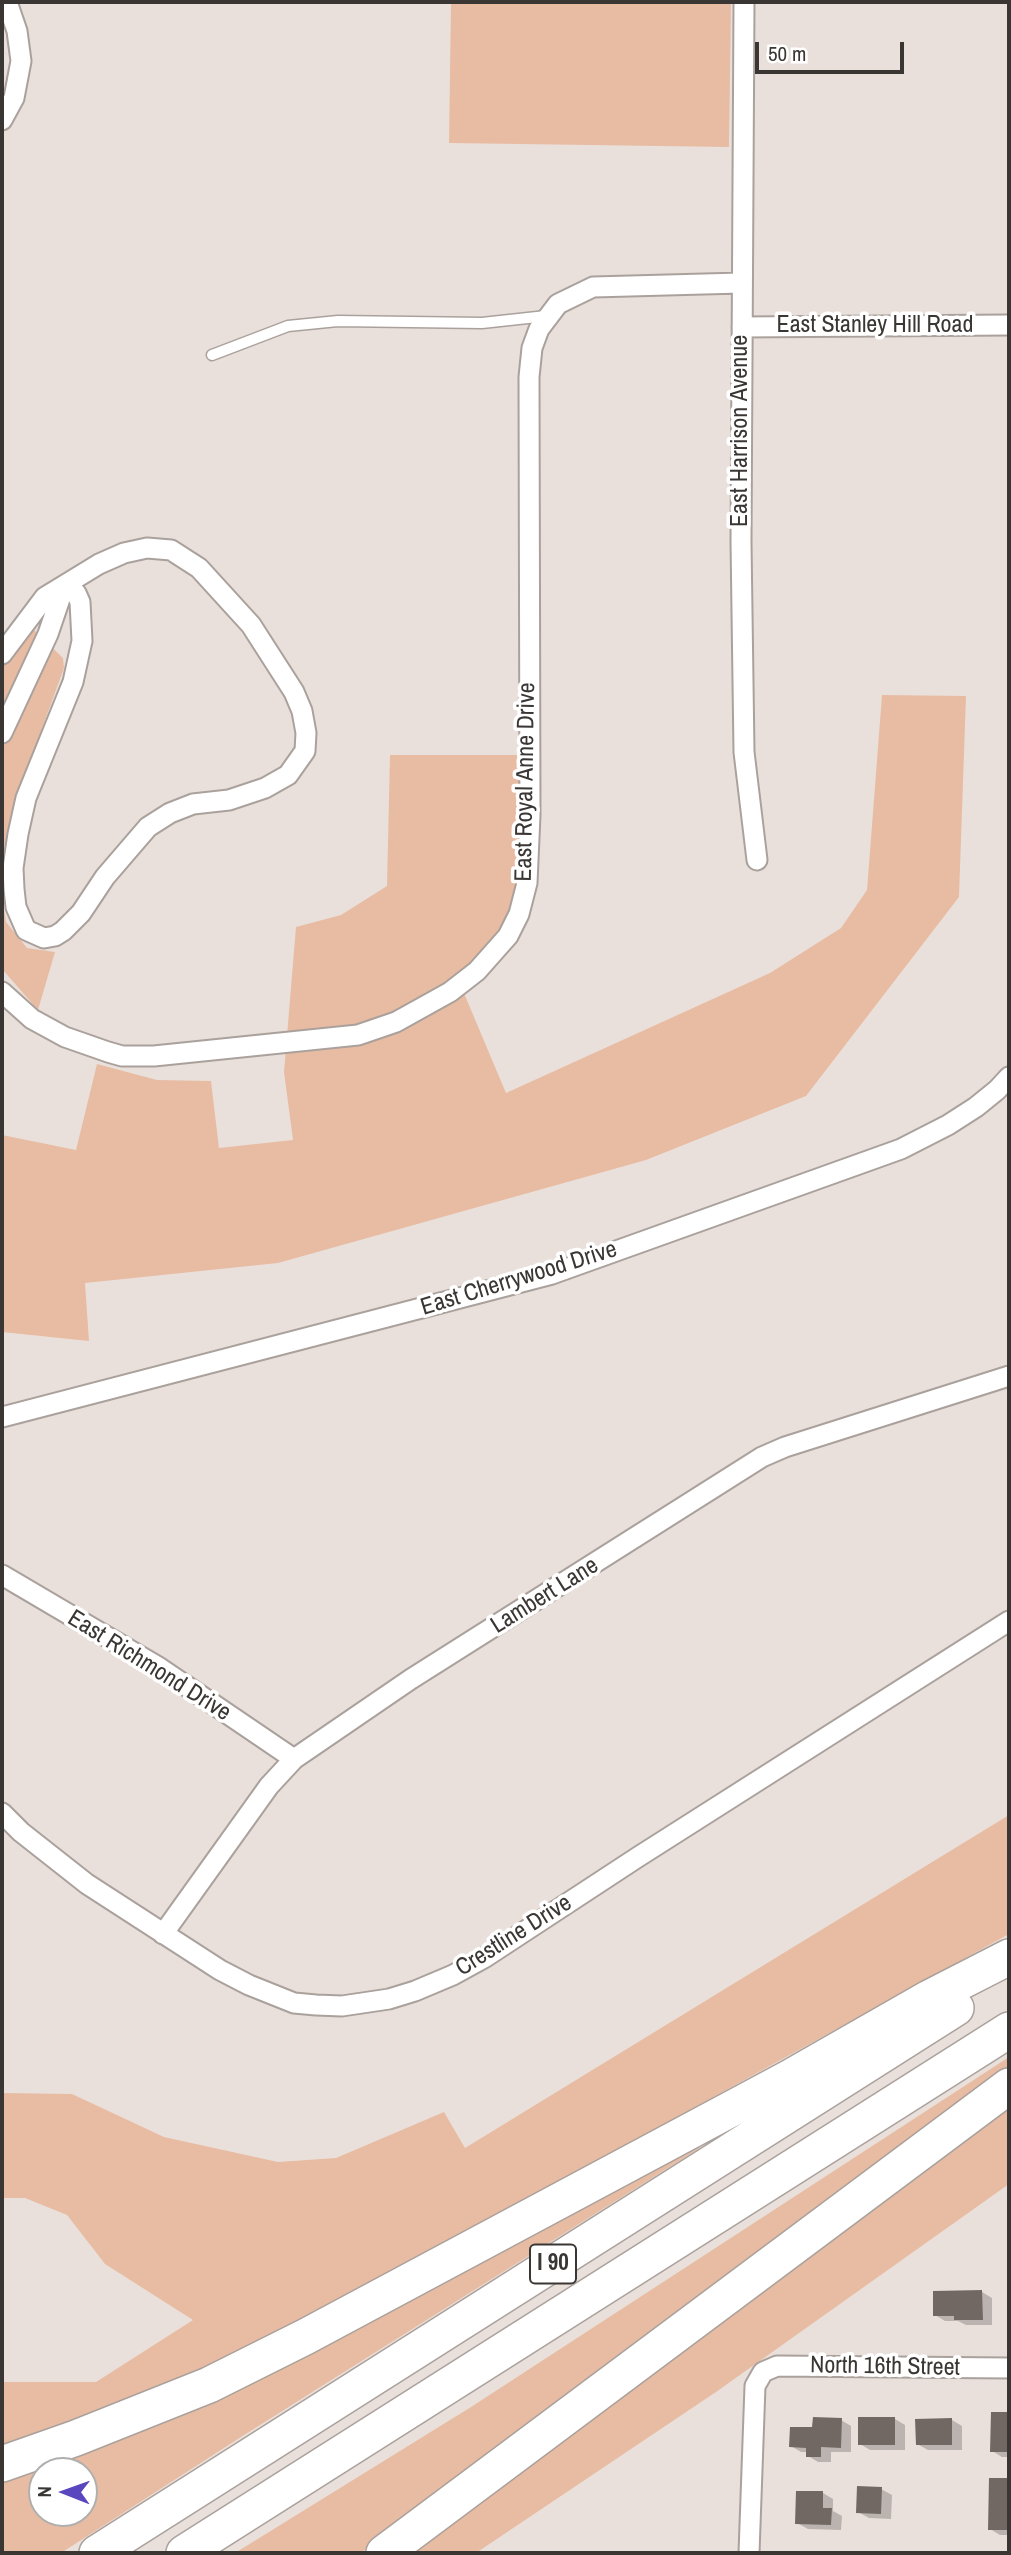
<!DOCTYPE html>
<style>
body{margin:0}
#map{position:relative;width:1011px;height:2555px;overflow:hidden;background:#eae0db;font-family:"Archivo Narrow",sans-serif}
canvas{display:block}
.frame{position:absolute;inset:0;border:4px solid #3a3634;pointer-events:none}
.north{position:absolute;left:28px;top:2457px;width:70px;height:70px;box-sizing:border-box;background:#fff;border:2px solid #b0afae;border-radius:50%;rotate:271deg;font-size:19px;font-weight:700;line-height:28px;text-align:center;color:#3a3634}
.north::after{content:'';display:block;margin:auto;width:24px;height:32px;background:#5a47bf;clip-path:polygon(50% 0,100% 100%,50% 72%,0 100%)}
.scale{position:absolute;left:755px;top:42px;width:149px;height:32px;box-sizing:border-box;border:4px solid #3a3634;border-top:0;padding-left:9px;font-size:21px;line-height:24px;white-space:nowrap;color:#3a3634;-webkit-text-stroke:5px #fff;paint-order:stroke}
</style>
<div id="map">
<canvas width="1011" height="2555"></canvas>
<div class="frame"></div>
<div class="north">N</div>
<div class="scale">50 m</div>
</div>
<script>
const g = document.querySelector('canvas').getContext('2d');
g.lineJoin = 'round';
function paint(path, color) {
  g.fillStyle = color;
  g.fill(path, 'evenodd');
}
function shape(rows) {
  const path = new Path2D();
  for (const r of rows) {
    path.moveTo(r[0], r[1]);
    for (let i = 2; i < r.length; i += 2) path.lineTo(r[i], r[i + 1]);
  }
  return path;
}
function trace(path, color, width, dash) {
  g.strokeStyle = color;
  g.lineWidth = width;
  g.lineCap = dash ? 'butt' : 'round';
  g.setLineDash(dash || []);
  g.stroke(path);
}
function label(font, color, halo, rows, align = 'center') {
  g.font = font + ' "Archivo Narrow",sans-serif';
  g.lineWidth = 7;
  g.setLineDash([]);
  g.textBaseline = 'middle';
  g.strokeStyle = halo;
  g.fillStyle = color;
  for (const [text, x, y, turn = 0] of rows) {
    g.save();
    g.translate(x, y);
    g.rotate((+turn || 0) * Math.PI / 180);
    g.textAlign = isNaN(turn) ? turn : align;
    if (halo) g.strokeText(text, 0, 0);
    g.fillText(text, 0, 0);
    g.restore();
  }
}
paint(shape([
 [451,2,731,2,729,147,449,143],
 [33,629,63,658,64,668,17,797,2,862,2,665],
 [882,695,966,696,959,897,806,1096,646,1160,278,1263,85,1283,89,1341,2,1332,2,1135,76,1150,97,1064,157,1080,211,1081,219,1148,293,1140,284,1072,296,927,341,915,387,886,390,755,522,755,523,877,514,909,482,961,458,979,506,1093,770,973,841,928,867,890],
 [2,894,6,922,27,948,55,952,38,1010,2,969],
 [1009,1815,1009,1934,280,2336,104,2414,2,2453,2,2382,96,2382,193,2320,105,2264,67,2215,25,2198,2,2198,2,2093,72,2094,164,2137,278,2162,336,2158,444,2112,465,2148],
 [1009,2057,1009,2071,361,2553,235,2553,471,2407],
 [1009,2100,1009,2184,716,2392,476,2553,403,2553],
 [712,2133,698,2149,241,2437,61,2553,2,2553,2,2476],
 [42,2471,84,2471,84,2513,42,2513]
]), '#e8bca3');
paint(shape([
 [982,2292,992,2298,992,2325,966,2325,958,2321,945,2321,935,2315],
 [992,2413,1009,2413,1009,2457,1002,2457,992,2451],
 [895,2419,905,2425,905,2450,870,2450,860,2444],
 [841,2420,851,2426,851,2452,831,2452,831,2462,818,2462,808,2456,808,2452,801,2452,791,2446],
 [952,2420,962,2426,962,2450,928,2450,917,2444],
 [991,2480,1009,2480,1009,2535,1000,2535,990,2529],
 [881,2489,892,2495,891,2519,869,2518,858,2512],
 [823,2493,833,2499,833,2511,842,2516,841,2530,808,2529,797,2523]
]), '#0003');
paint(shape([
 [982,2290,983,2320,954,2320,954,2316,933,2316,933,2291],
 [991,2412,1009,2412,1009,2452,990,2452],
 [813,2417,842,2418,841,2448,821,2447,821,2457,806,2457,806,2448,789,2447,790,2427,812,2427],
 [858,2417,895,2417,895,2445,858,2445],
 [952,2418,952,2445,916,2445,915,2419],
 [989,2478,1009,2478,1009,2530,988,2530],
 [857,2486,882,2487,881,2514,856,2513],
 [796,2491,823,2491,823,2508,832,2508,831,2525,795,2524]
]), '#716864');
const lane = shape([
 [212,355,288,326,338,321,482,323,546,316]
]);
const street = shape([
 [744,2,741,541,744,752,757,860],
 [2,120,14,98,21,61,17,31,7,2],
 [742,327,1009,325],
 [2,654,45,597,99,564,124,553,147,548,171,550,199,568,251,625,294,692,302,711,306,733,305,751,288,775,265,788,229,800,193,804,170,813,148,827,105,877,81,913,63,931,55,936,44,938,26,930,16,907,14,889,13,868,18,834,26,798,73,682,82,641,80,602,76,593,64,587],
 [2,733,48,634,64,587],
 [2,992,32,1019,65,1037,108,1052,122,1056,154,1056,358,1035,396,1022,450,992,477,971,508,936,519,914,527,883,530,815,529,377,532,348,539,329,558,304,593,287,741,283],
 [2,1417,552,1274,901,1149,948,1125,976,1107,997,1090,1009,1077],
 [2,1575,160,1668,294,1759],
 [2,1813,21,1832,87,1884,220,1970,249,1985,294,2003,316,2005,342,2006,389,1999,415,1991,453,1975,484,1958,638,1857,1009,1621],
 [163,1934,269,1786,294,1759,411,1679,762,1457,785,1447,1009,1376],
 [749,2553,755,2386,763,2372,777,2366,1009,2368]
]);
const highway = shape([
 [2,2464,76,2438,209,2385,305,2337,789,2078,929,1998,1009,1957],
 [97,2553,956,2008],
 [184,2553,1009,2030],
 [384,2553,1009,2086]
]);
trace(lane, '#aaa19c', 13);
trace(street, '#aaa19c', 23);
trace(highway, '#aaa19c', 38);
trace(lane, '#fff', 10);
trace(street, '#fff', 19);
trace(highway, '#fff', 35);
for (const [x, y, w] of [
 [553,2264,46]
]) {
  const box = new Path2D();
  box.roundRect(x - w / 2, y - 19.5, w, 39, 5);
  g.fillStyle = '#fff';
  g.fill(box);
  trace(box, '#3a3634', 2);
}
label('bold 23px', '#3a3634', null, [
 ["I 90",553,2264]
]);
label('24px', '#3a3634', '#fff', [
 ["East Stanley Hill Road",875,326],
 ["East Harrison Avenue",741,431,-90],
 ["East Royal Anne Drive",526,782,-89],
 ["East Cherrywood Drive",519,1279,-17],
 ["Lambert Lane",545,1596,-32],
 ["East Richmond Drive",149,1666,32],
 ["Crestline Drive",514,1936,-32],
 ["North 16th Street",885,2367,1]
]);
</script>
